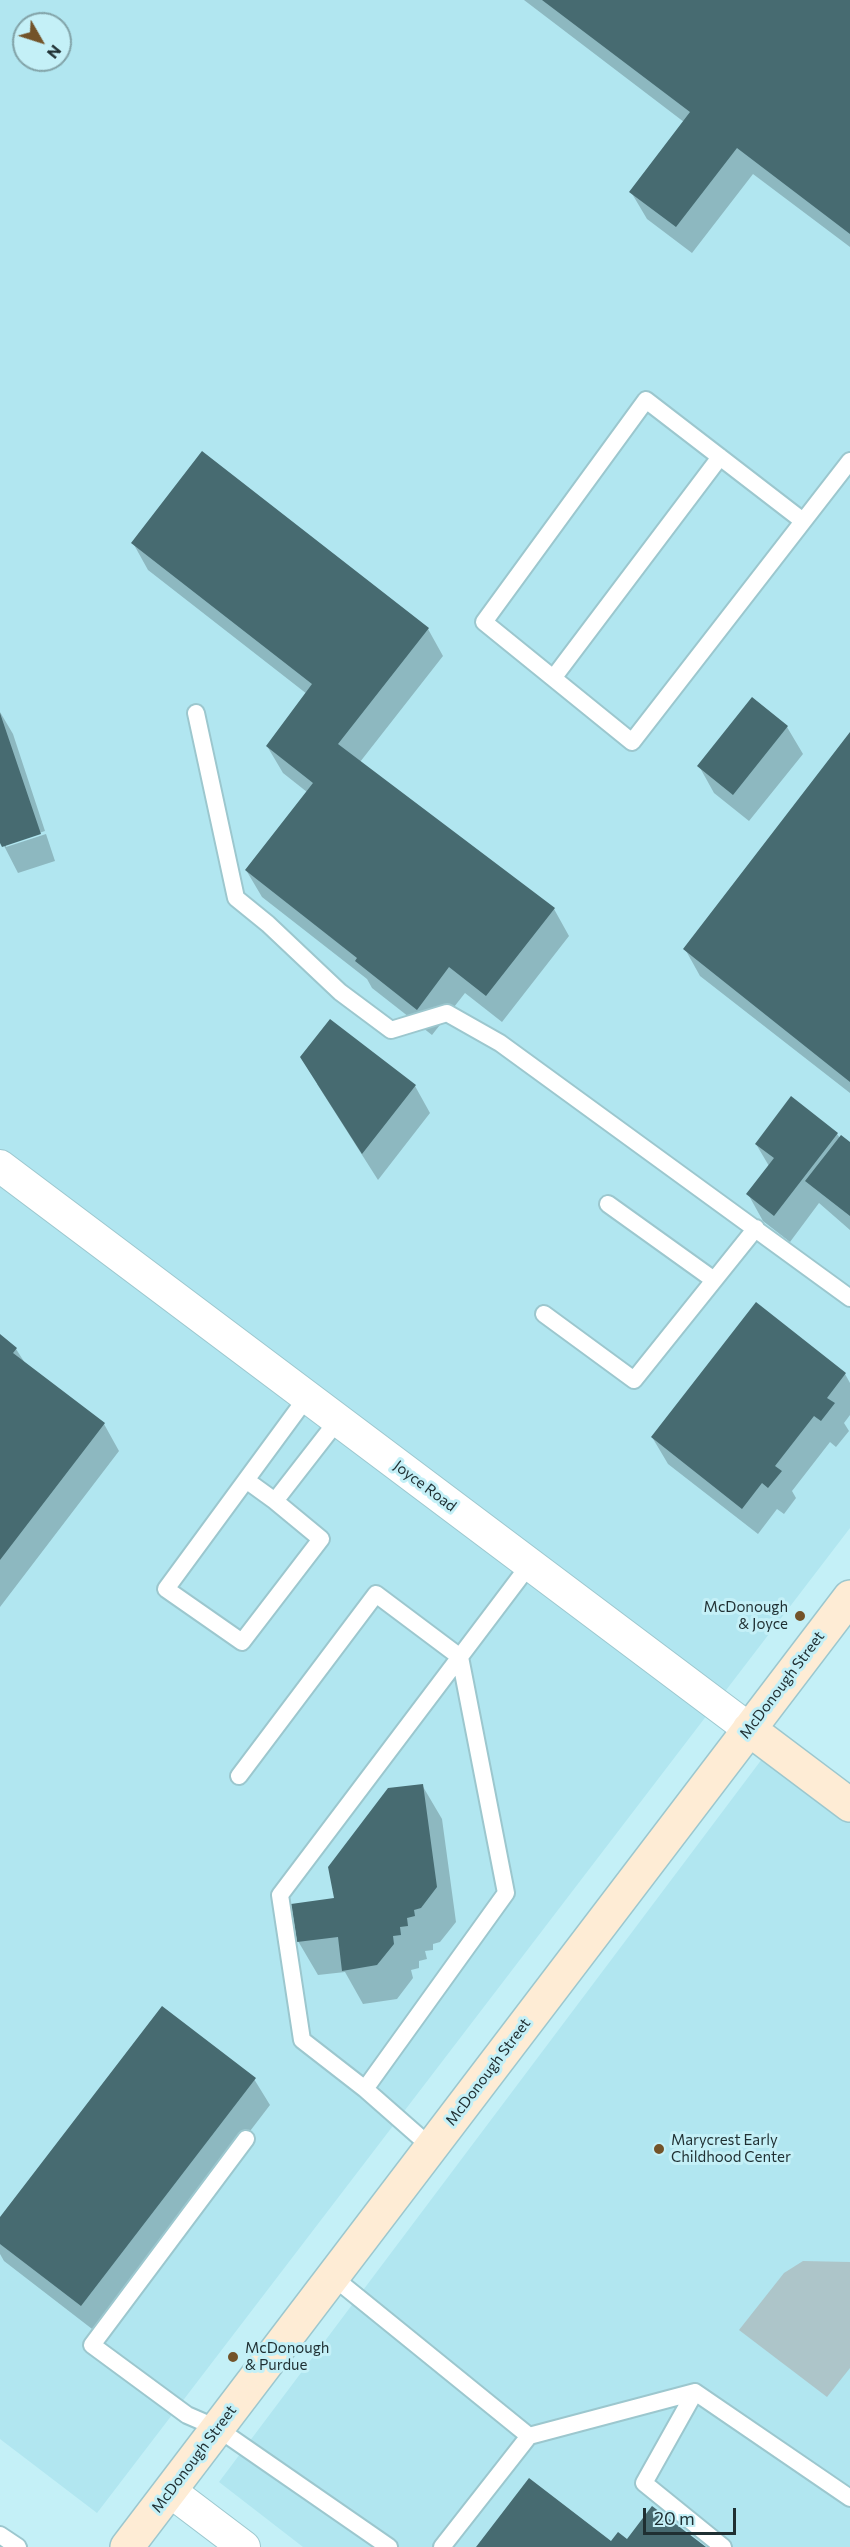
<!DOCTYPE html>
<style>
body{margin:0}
#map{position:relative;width:850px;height:2547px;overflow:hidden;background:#c4f0f7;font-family:Commissioner,sans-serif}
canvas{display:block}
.north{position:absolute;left:12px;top:12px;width:60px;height:60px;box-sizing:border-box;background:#c4f0f7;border:2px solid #82a3a8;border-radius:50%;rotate:129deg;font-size:16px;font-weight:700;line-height:24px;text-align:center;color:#1f2f32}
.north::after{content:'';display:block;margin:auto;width:21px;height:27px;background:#735329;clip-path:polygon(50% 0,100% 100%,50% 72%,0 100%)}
.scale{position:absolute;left:643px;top:2508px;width:93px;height:27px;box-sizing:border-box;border:3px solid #1f2f32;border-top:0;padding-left:8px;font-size:18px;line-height:21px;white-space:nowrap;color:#1f2f32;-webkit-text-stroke:4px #c4f0f7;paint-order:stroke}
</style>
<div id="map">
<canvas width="850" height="2547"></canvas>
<div class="north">N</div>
<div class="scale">20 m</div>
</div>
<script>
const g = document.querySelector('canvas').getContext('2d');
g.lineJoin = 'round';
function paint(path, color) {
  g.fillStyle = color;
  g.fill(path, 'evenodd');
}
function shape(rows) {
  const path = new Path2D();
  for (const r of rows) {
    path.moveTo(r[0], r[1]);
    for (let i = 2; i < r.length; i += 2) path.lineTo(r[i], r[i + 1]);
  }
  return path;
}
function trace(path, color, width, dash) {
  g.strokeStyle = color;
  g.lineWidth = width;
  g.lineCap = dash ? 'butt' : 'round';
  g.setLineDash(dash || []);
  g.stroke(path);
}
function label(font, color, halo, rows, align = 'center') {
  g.font = font + ' Commissioner,sans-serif';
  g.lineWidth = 6;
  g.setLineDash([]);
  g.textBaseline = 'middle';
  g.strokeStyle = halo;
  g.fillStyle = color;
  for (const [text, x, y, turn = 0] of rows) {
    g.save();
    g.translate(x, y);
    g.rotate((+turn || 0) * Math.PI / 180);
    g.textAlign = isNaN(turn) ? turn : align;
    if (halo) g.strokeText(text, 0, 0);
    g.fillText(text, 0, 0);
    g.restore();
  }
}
paint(shape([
 [0,0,850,0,850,1528,97,2513,0,2439],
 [24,24,60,24,60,60,24,60],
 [768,1751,850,1816,850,2547,303,2547,219,2482]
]), '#b1e6f0');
paint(shape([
 [803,2261,850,2262,850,2368,827,2397,739,2330,784,2273]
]), '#adc5c9');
paint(shape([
 [524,0,850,0,850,247,753,174,692,253,647,219,631,192,684,122],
 [133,543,428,629,443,656,360,762,554,909,569,936,502,1022,465,993,432,1035,372,988,367,979,262,897,246,870,307,792,283,773,267,746,307,694,148,570],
 [752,699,787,727,803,754,749,821,714,793,699,766],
 [0,712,13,734,45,831,6,844,6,847,46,834,55,861,18,873,0,838],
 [850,735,850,1093,700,976,685,949],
 [317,1084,415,1086,430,1113,378,1180],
 [837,1134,840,1138,850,1144,850,1230,819,1203,790,1242,763,1221,748,1194,769,1166,756,1144],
 [0,1336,16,1349,25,1363,104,1424,119,1451,0,1607],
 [845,1374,850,1383,850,1415,844,1423,849,1431,836,1447,830,1442,792,1491,796,1498,784,1514,777,1509,758,1534,668,1464,652,1437],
 [422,1785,442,1819,456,1922,440,1942,433,1944,433,1950,425,1951,427,1959,419,1961,419,1968,411,1970,413,1978,397,1999,363,2004,345,1972,318,1975,298,1941,336,1899],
 [254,2079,270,2105,96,2332,4,2261,0,2254,0,2220]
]), '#0003');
paint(shape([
 [542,0,850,0,850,234,737,148,676,227,629,192,690,112],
 [202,451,429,628,338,744,555,908,486,996,449,967,417,1010,355,961,357,958,245,870,313,783,266,746,312,684,131,543],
 [752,697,788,726,733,795,697,766],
 [0,713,41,834,2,847,0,843],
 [850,732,850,1082,683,949],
 [330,1019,416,1085,362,1154,300,1057],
 [791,1096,838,1133,774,1216,746,1194,774,1158,755,1144],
 [841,1135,850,1142,850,1216,805,1181],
 [756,1302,846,1373,827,1398,835,1403,821,1421,814,1416,775,1466,782,1471,768,1488,762,1483,742,1509,651,1437],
 [0,1334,17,1348,13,1353,105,1423,0,1560],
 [423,1784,437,1887,421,1908,414,1910,415,1916,407,1918,408,1926,400,1927,401,1935,393,1936,394,1944,377,1965,342,1971,338,1937,297,1942,291,1904,334,1898,328,1867,388,1788],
 [162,2006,256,2078,81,2306,0,2244,0,2217],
 [529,2478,611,2541,618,2532,627,2539,652,2506,706,2547,476,2547]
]), '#476b71');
const lane = shape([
 [803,521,646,400,484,622,632,742,850,461],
 [554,677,720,457],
 [196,713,236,898,268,924,340,992,391,1030,447,1013,500,1043,850,1298],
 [608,1204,714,1280],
 [544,1314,634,1380,756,1228],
 [307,1397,166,1589,242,1642,321,1539,275,1501,338,1420],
 [246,1480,275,1501],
 [239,1776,376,1594,460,1657,506,1893,365,2089],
 [246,2139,92,2345,187,2415,217,2428,389,2547],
 [431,2147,365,2089,302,2040,280,1895,530,1564],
 [333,2277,529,2436,442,2547],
 [695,2392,644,2483,723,2547],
 [529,2436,695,2392,850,2498],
 [0,2535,18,2547]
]);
const street = shape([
 [0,1166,749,1729],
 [170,2491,244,2547]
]);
const secondary = shape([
 [749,1729,850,1805],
 [127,2547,850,1597]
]);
trace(lane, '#9cc7ce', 20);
trace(street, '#9cc7ce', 34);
trace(secondary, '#9cc7ce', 36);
trace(lane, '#fff', 16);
trace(street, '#fff', 32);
trace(secondary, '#feecd5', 33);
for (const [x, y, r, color] of [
 [800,1616,6,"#735329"],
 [659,2149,6,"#735329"],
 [233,2357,6,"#735329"]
]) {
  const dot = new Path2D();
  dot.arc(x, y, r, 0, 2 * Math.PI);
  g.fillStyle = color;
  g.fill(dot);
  trace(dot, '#c4f0f7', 2);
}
label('15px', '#1f2f32', '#c4f0f7', [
 ["Joyce Road",425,1486,37],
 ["McDonough Street",782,1685,-53],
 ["McDonough Street",488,2072,-53],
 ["McDonough Street",194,2459,-53]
]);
label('15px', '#1f2f32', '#c4f0f7', [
 ["McDonough",788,1607,"right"],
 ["& Joyce",788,1624,"right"],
 ["Marycrest Early",671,2140],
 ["Childhood Center",671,2157],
 ["McDonough",245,2348],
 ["& Purdue",245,2365]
], 'left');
</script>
